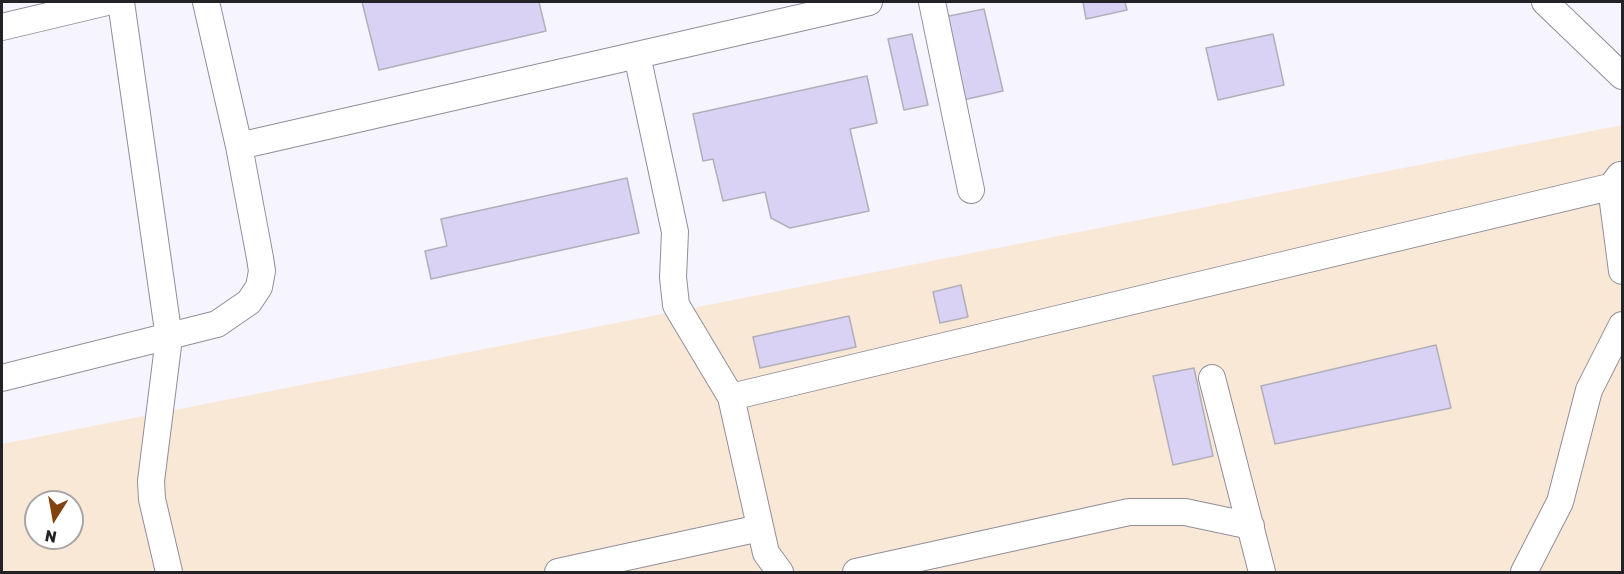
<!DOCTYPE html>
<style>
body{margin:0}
#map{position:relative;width:1624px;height:574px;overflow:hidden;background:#f6f4fe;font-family:Rubik,sans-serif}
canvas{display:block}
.frame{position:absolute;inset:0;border:3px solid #232226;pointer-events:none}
.north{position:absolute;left:24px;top:490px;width:60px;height:60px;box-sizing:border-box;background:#fff;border:2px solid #a7a7a8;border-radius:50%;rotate:191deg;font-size:16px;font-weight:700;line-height:24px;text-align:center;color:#232226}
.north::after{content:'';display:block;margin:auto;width:21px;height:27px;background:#854211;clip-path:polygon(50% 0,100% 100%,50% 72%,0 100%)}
</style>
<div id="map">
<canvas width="1624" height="574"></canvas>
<div class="frame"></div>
<div class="north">N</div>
</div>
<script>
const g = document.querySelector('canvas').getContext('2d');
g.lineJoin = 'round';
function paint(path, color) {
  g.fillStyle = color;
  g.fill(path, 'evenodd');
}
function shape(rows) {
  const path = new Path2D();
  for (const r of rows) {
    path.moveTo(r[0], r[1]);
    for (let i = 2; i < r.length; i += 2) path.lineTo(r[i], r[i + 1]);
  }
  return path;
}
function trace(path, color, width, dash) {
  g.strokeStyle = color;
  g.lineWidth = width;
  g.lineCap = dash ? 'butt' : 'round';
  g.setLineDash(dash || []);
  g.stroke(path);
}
paint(shape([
 [1622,125,1622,572,2,572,2,444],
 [36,502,72,502,72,538,36,538]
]), '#fae8d7');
const building = shape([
 [362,2,539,2,546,31,379,70,362,2],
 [1083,2,1125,2,1127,10,1086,19,1083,2],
 [984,9,1003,91,963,100,944,17,984,9],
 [912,34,928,105,904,110,888,39,912,34],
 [1273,34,1284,85,1218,100,1206,48,1273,34],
 [867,76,877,123,850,129,869,211,790,228,771,218,765,192,723,201,713,159,703,161,693,114,867,76],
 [627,178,639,233,431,279,425,251,447,246,441,219,627,178],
 [961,285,968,317,940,323,933,292,961,285],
 [849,316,856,347,760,368,753,337,849,316],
 [1436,345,1451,408,1275,444,1261,386,1436,345],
 [1194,368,1213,456,1173,465,1153,376,1194,368]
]);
paint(building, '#d9d2f5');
trace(building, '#b1afba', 1.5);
const minor = shape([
 [121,2,169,338,151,481,152,499,169,572],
 [932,2,971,190],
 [1545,2,1622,76],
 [2,27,107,2],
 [637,55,675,232,673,277,676,305,731,397,766,553,780,572],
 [239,146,869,2],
 [1620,175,1611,187,1622,271],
 [2,378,217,324,249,302,259,287,262,271,260,258,239,146,206,2],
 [1212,378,1262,572],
 [731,397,1622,184],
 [558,572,760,528],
 [856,572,1129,512,1185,512,1251,526],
 [1524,572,1560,502,1589,390,1622,325]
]);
trace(minor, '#908e99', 28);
trace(minor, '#fff', 26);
</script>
